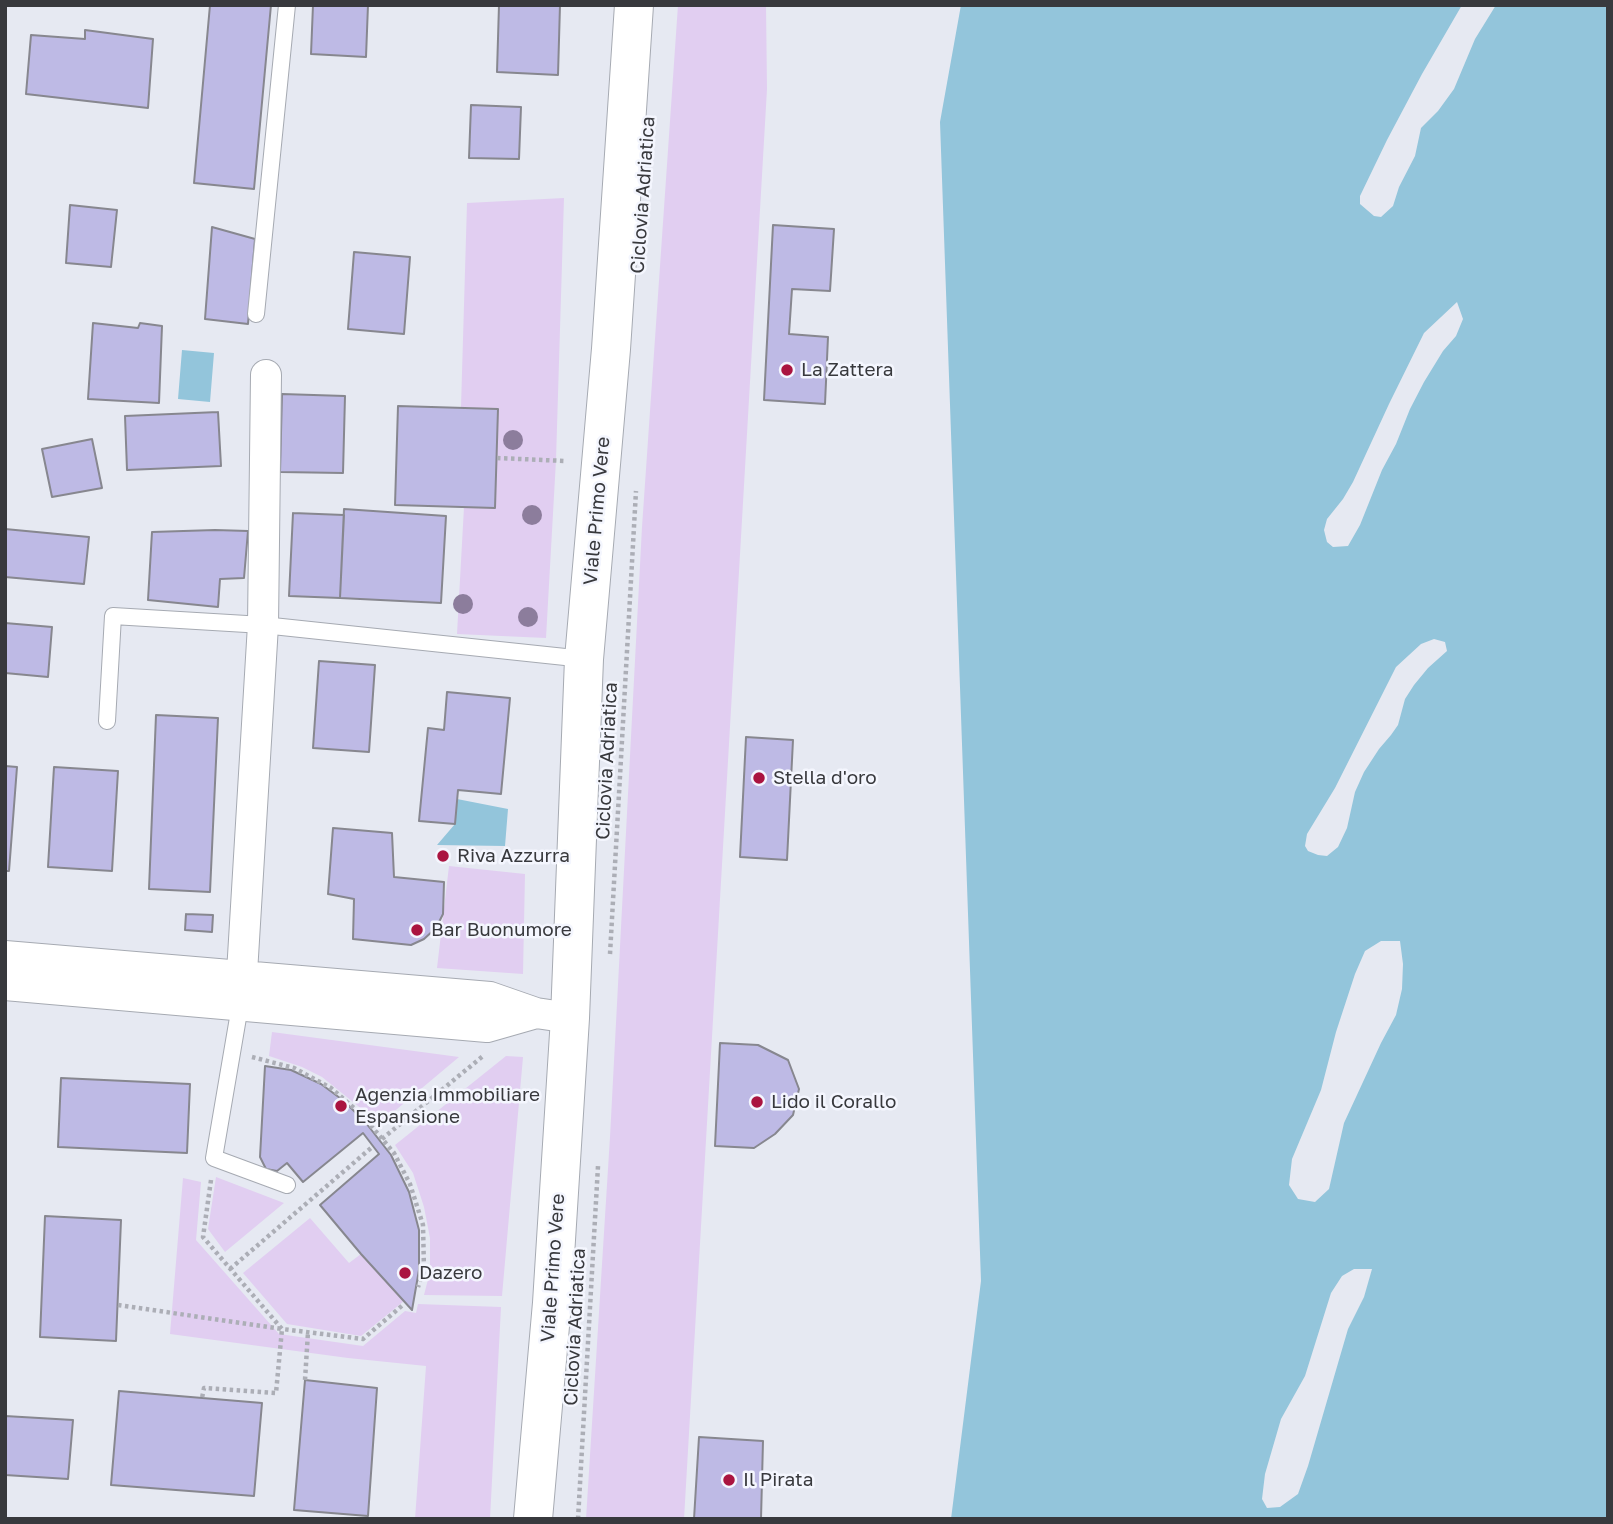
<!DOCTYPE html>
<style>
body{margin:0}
#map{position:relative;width:1613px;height:1524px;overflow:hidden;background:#e6e9f2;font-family:"Golos Text",sans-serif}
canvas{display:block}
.frame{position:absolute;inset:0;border:7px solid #38393d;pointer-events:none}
</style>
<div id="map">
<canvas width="1613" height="1524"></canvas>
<div class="frame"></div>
</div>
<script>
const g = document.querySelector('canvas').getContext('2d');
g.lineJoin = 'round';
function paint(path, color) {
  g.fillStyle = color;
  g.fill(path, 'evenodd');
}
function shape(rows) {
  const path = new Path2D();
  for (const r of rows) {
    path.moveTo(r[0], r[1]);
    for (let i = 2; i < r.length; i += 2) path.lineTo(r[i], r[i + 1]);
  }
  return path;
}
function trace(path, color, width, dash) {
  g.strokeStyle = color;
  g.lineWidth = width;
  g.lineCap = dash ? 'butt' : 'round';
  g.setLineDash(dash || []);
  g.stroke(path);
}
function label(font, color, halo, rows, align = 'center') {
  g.font = font + ' "Golos Text",sans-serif';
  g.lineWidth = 5;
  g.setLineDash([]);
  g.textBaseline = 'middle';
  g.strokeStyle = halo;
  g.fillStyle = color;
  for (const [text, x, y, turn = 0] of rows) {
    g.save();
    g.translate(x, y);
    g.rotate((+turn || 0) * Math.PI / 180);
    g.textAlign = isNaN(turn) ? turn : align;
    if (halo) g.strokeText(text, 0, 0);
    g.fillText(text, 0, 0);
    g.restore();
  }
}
paint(shape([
 [678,5,766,5,767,89,684,1519,586,1519,610,1137,642,527],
 [564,198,556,460,546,638,457,634,464,507,495,508,498,410,461,407,467,203],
 [449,866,525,874,523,974,437,968],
 [272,1032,459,1057,378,1125,363,1110,322,1077,302,1067,269,1056],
 [506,1056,523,1057,502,1296,424,1295,430,1272,430,1238,424,1207,413,1173,395,1145],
 [216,1177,284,1203,225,1252,208,1229],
 [183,1178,201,1182,196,1240,279,1334,363,1346,405,1311,416,1313,418,1304,501,1307,490,1519,415,1519,426,1366,348,1358,170,1334],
 [310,1218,349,1263,361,1254,404,1301,361,1336,287,1324,243,1273]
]), '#e1cef1');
paint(shape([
 [961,5,1608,5,1608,1519,951,1519,981,1281,940,122],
 [182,350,214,353,210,402,178,399],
 [457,799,508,809,505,846,437,845,455,824]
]), '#93c5db');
paint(shape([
 [1462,5,1496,5,1475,39,1454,89,1438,111,1421,128,1415,156,1399,187,1393,206,1381,217,1374,216,1360,204,1360,196,1387,140,1422,74],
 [1457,302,1463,319,1456,336,1443,351,1424,382,1410,409,1396,444,1382,470,1360,525,1348,546,1333,547,1327,542,1324,530,1327,519,1343,499,1353,482,1389,404,1424,333],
 [1434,639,1445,642,1447,651,1428,668,1414,685,1405,699,1398,725,1391,735,1379,749,1364,772,1355,792,1347,828,1338,847,1327,856,1318,855,1308,851,1305,846,1307,834,1335,788,1396,667,1421,644],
 [1381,941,1400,941,1403,964,1402,989,1396,1015,1381,1043,1344,1123,1329,1189,1315,1202,1298,1199,1289,1185,1292,1159,1321,1090,1336,1032,1355,974,1365,951],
 [1354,1269,1372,1269,1364,1297,1348,1329,1308,1466,1298,1494,1280,1507,1267,1508,1262,1499,1265,1474,1281,1419,1305,1376,1331,1293,1342,1276]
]), '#e6e9f2');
const building = shape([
 [210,5,271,5,254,189,194,183,210,5],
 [313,5,368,5,366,57,311,54,313,5],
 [499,5,560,5,558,75,497,72,499,5],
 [85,30,153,39,148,108,26,94,31,35,85,39,85,30],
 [471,105,521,107,519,159,469,158,471,105],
 [70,205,117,210,111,267,66,263,70,205],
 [773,225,834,229,830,291,792,289,789,334,828,337,825,404,764,400,773,225],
 [212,227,255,239,248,324,205,319,212,227],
 [354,252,410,257,404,334,348,329,354,252],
 [93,323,138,328,140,323,162,326,159,403,88,399,93,323],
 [282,394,345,396,343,473,280,472,282,394],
 [398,406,498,409,495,508,395,505,398,406],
 [218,412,221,466,127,470,125,416,218,412],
 [92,439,102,488,52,497,42,449,92,439],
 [344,509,446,516,441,603,340,598,344,509],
 [293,513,344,515,340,598,289,596,293,513],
 [5,529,89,537,84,584,5,577,5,529],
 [215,530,248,531,244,578,220,579,218,607,148,600,152,532,215,530],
 [5,623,52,627,48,677,5,673,5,623],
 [319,661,375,665,369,752,313,748,319,661],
 [447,692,510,698,501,794,458,790,455,824,419,821,428,728,444,730,447,692],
 [156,715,218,718,210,892,149,889,156,715],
 [746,737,793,740,787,860,740,857,746,737],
 [5,766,17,767,9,871,5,871,5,766],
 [54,767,118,771,112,871,48,867,54,767],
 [333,828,392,833,394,877,444,882,443,914,436,928,424,939,411,945,353,939,354,899,328,894,333,828],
 [186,914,213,915,212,932,185,930,186,914],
 [720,1043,758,1045,788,1060,799,1089,793,1115,775,1134,754,1148,715,1146,720,1043],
 [265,1066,291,1070,321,1084,344,1101,366,1123,391,1155,409,1192,419,1230,419,1270,412,1310,361,1254,320,1205,379,1154,363,1133,303,1182,287,1163,277,1171,266,1169,260,1157,265,1066],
 [61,1078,190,1084,187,1153,58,1147,61,1078],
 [45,1216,121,1220,116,1341,40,1337,45,1216],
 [305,1380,377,1388,368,1516,294,1510,305,1380],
 [119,1391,262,1403,254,1496,111,1485,119,1391],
 [5,1416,73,1420,68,1479,5,1475,5,1416],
 [699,1437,763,1441,761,1519,694,1519,699,1437]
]);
paint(building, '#bebae5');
trace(building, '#87878f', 2);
const service = shape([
 [256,314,287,5],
 [107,721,113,616,263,625,584,659],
 [240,1006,214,1158,287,1185]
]);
const minor = shape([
 [5,956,490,997,536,1013,570,1018],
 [5,985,487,1027,536,1013],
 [240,1006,263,625,266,375]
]);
const tertiary = shape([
 [533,1519,552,1303,570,1018,584,659,611,349,634,5]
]);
trace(service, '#a6aab2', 18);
trace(minor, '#a6aab2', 32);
trace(tertiary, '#a6aab2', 40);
trace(shape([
 [497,458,566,461],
 [610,954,636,491],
 [252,1057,294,1068,331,1088,362,1115,394,1153,410,1184,423,1225,424,1270,418,1287],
 [382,1139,483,1056],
 [211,1180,203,1237,282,1329,363,1339,404,1304],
 [230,1269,371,1148],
 [118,1305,282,1329,276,1393,204,1388,202,1398],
 [305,1380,308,1332],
 [578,1519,598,1166]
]), '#acaeb6', 4.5, [3.5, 3.5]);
trace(service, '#fff', 16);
trace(minor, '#fff', 30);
trace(tertiary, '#fff', 38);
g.fillStyle = '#8c7d9c';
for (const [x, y] of [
 [513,440],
 [532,515],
 [463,604],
 [528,617]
]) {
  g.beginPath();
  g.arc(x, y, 10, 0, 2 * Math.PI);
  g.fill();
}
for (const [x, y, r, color] of [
 [787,370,7,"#aa1440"],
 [759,778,7,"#aa1440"],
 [443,856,7,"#aa1440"],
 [417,930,7,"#aa1440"],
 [757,1102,7,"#aa1440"],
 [341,1106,7,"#aa1440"],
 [405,1273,7,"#aa1440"],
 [729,1480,7,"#aa1440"]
]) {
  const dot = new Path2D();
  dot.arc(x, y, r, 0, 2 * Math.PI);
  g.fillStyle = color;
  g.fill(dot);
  trace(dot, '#f4f6fe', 2.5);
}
label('19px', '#38393d', '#f4f6fe', [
 ["Ciclovia Adriatica",643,195,-86],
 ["Viale Primo Vere",597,511,-85],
 ["Ciclovia Adriatica",607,761,-87],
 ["Viale Primo Vere",553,1268,-86],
 ["Ciclovia Adriatica",575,1327,-87]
]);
label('19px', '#38393d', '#f4f6fe', [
 ["La Zattera",801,370],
 ["Stella d'oro",773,778],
 ["Riva Azzurra",457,856],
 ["Bar Buonumore",431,930],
 ["Agenzia Immobiliare",355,1095],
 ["Espansione",355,1117],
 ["Lido il Corallo",771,1102],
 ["Dazero",419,1273],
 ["Il Pirata",743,1480]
], 'left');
</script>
